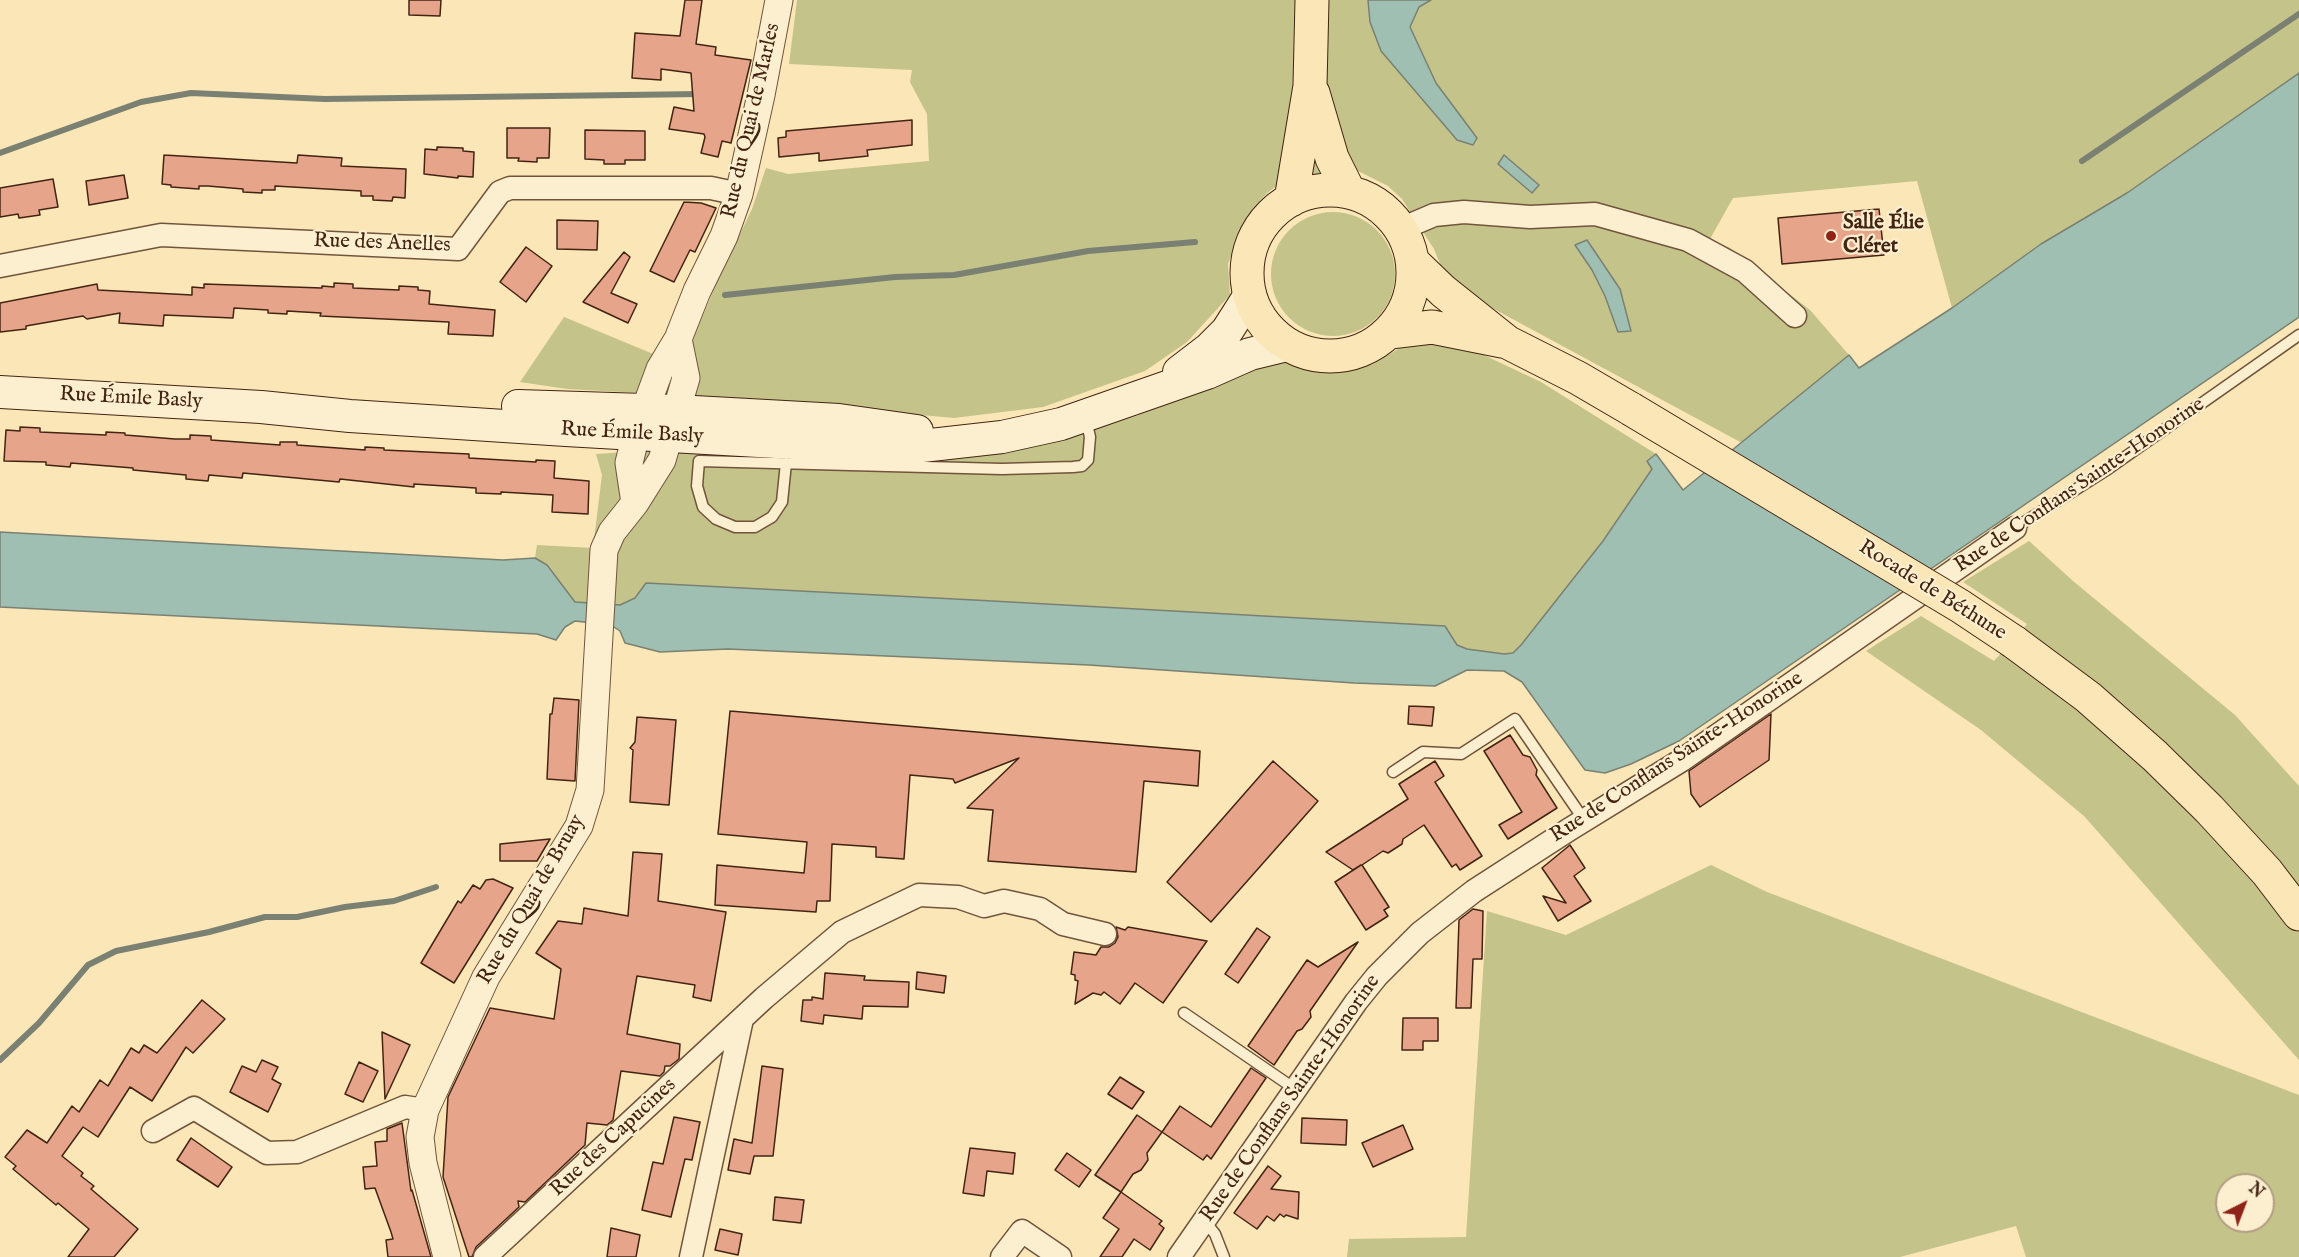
<!DOCTYPE html>
<meta charset="utf-8">
<style>
body{margin:0}
#map{position:relative;width:2299px;height:1257px;overflow:hidden;background:#fae6b6;font-family:"IM FELL English",serif}
canvas{display:block}
.north{position:absolute;left:2215px;top:1173px;width:60px;height:60px;box-sizing:border-box;background:#fcefd0;border:2px solid #b29e84;border-radius:50%;rotate:42deg;font-size:16px;font-weight:700;line-height:24px;text-align:center;color:#432413}
.north::after{content:'';display:block;margin:auto;width:21px;height:27px;background:#8f2418;clip-path:polygon(50% 0,100% 100%,50% 72%,0 100%)}
</style>
<div id="map">
<canvas width="2299" height="1257"></canvas>
<div class="north">N</div>
</div>
<script>
const g = document.querySelector('canvas').getContext('2d');
g.lineJoin = 'round';
function paint(path, color) {
  g.fillStyle = color;
  g.fill(path, 'evenodd');
}
function shape(rows) {
  const path = new Path2D();
  for (const r of rows) {
    if (r.length === 3) {
      path.moveTo(r[0] + r[2], r[1]);
      path.arc(r[0], r[1], r[2], 0, 2 * Math.PI);
      continue;
    }
    path.moveTo(r[0], r[1]);
    for (let i = 2; i < r.length; i += 2) path.lineTo(r[i], r[i + 1]);
  }
  return path;
}
function trace(path, color, width, dash) {
  g.strokeStyle = color;
  g.lineWidth = width;
  g.lineCap = dash ? 'butt' : 'round';
  g.setLineDash(dash || []);
  g.stroke(path);
}
function label(font, color, halo, rows, align = 'center') {
  g.font = font + ' "IM FELL English",serif';
  g.lineWidth = 4.5;
  g.setLineDash([]);
  g.textBaseline = 'middle';
  g.strokeStyle = halo;
  g.fillStyle = color;
  for (const [text, x, y, turn = 0] of rows) {
    g.save();
    g.translate(x, y);
    g.rotate((+turn || 0) * Math.PI / 180);
    g.textAlign = isNaN(turn) ? turn : align;
    if (halo) g.strokeText(text, 0, 0);
    g.fillText(text, 0, 0);
    g.restore();
  }
}
paint(shape([
 [797,0,1368,0,1370,22,1477,138,1436,83,1410,27,1419,7,1431,0,2299,0,2299,73,2127,193,2041,244,1952,308,1917,181,1733,198,1710,239,1730,248,1810,310,1849,355,1742,443,1481,302,1442,269,1434,249,1402,199,1388,186,1352,168,1279,184,1266,194,1243,223,1228,264,1230,295,1187,342,1145,371,1043,407,954,418,733,398,567,389,520,382,564,317,699,373,691,344,717,282,752,209,766,168,788,174,929,161,927,114,910,82,912,70,789,64],
 [1333,274,62],
 [1413,340,1469,348,1541,382,1656,454,1648,461,1652,468,1603,541,1521,645,1513,653,1504,654,1467,649,1457,645,1445,626,974,600,646,583,635,598,620,605,575,602,547,566,535,558,537,545,593,548,602,475,596,454,687,448,977,453,1054,442,1136,416,1260,365,1278,361,1300,362,1332,369,1354,368,1373,364],
 [2029,541,2073,581,2235,715,2299,786,2299,1060,2084,816,1981,730,1866,651,1921,616,1994,661,2027,624,1963,582],
 [1711,865,1767,892,2299,1095,2299,1257,2026,1257,2016,1226,1900,1257,1347,1257,1349,1239,1466,1237,1487,911,1566,935],
 [2227,1185,2263,1185,2263,1221,2227,1221]
]), '#c4c38a');
const water = shape([
 [1368,0,1431,0,1419,7,1410,27,1436,83,1477,138,1473,145,1457,140,1381,51,1370,22,1368,0],
 [2299,73,2299,317,1679,741,1631,764,1605,773,1585,770,1522,682,1504,671,1467,670,1435,686,1354,683,1089,665,728,649,660,652,625,643,620,631,611,625,575,621,565,627,556,640,537,634,0,607,0,532,503,560,535,558,547,565,575,602,620,605,635,598,646,583,974,600,1445,626,1457,645,1467,649,1504,654,1513,653,1521,645,1603,541,1652,469,1647,461,1656,454,1683,490,1849,355,1859,368,1952,308,2041,244,2127,193,2299,73],
 [1504,155,1539,185,1532,193,1498,164,1504,155],
 [1587,240,1620,289,1631,331,1618,332,1605,296,1592,270,1575,245,1587,240]
]);
paint(water, '#9ebfb1');
trace(water, '#7a8172', 1.5);
trace(shape([
 [0,153,141,102,191,93,325,99,701,94],
 [2082,161,2299,14],
 [725,295,895,277,954,275,1088,251,1195,242],
 [0,1060,39,1023,88,965,116,951,209,932,265,917,297,917,345,907,394,901,436,887]
]), '#7a8172', 6);
const building = shape([
 [409,0,441,0,440,16,409,15,409,0],
 [685,0,702,0,696,44,716,47,715,55,751,60,731,143,722,141,718,157,701,153,705,137,704,134,669,129,674,107,694,111,691,73,661,69,661,80,632,78,635,33,680,36,685,0],
 [912,120,912,145,867,150,868,156,819,161,819,153,779,157,778,138,786,137,786,131,912,120],
 [507,128,550,128,549,158,537,158,537,162,518,161,519,158,507,158,507,128],
 [585,130,645,131,645,160,625,160,625,164,604,164,604,160,585,159,585,130],
 [437,147,463,148,463,151,474,152,473,177,458,176,458,178,424,174,425,149,437,150,437,147],
 [164,155,297,163,298,155,342,158,341,166,406,169,405,198,393,197,392,201,373,200,373,196,361,196,361,191,275,186,275,190,262,190,262,193,243,192,243,189,208,186,199,186,199,189,171,187,171,185,162,184,164,155],
 [124,175,128,198,89,205,86,181,124,175],
 [53,179,58,207,39,210,40,215,19,218,18,214,0,217,0,188,53,179],
 [684,202,701,203,716,208,695,252,690,250,674,282,650,271,684,202],
 [1879,209,1884,255,1782,264,1778,218,1879,209],
 [557,220,598,221,597,250,557,249,557,220],
 [526,247,552,266,526,302,500,282,526,247],
 [624,252,630,257,611,293,637,304,628,323,583,302,624,252],
 [334,283,353,284,353,288,399,290,399,286,418,287,418,290,430,291,429,304,495,310,493,336,448,334,449,322,320,316,321,313,287,311,287,314,268,313,268,310,234,308,233,318,164,315,163,326,119,323,120,313,87,319,83,316,26,326,26,329,0,332,0,303,97,284,98,290,192,295,192,287,204,288,204,284,322,288,322,286,334,287,334,283],
 [20,427,40,428,40,432,106,435,106,432,125,433,125,435,175,439,190,439,190,435,211,436,211,440,280,445,280,442,297,442,297,445,365,450,365,447,384,448,384,450,469,454,469,458,536,462,536,460,555,461,554,478,589,481,588,514,552,512,553,495,501,492,501,494,476,493,476,488,414,484,414,487,340,479,339,482,243,473,242,478,209,475,208,481,186,479,186,475,133,470,133,468,71,463,70,467,46,465,46,462,4,461,6,430,20,431,20,427],
 [554,698,579,700,575,781,547,779,550,714,552,714,554,698],
 [1409,706,1434,707,1432,726,1408,724,1409,706],
 [730,711,1200,751,1198,786,1144,781,1136,872,988,861,993,810,967,808,1019,758,955,783,953,779,910,775,904,859,876,857,876,847,832,844,830,901,817,901,816,912,715,905,717,865,804,873,807,842,718,834,730,711],
 [1771,714,1769,760,1700,807,1691,794,1689,771,1771,714],
 [637,717,676,720,669,805,630,802,633,750,630,748,635,742,637,717],
 [1510,735,1523,755,1530,757,1537,770,1536,775,1557,808,1508,839,1499,825,1522,812,1484,751,1510,735],
 [1273,761,1318,801,1211,922,1167,882,1273,761],
 [1435,761,1444,776,1435,782,1482,856,1460,870,1456,864,1452,867,1424,825,1403,839,1402,844,1388,853,1383,851,1362,865,1389,907,1384,910,1388,916,1366,930,1335,882,1361,865,1353,870,1326,852,1408,799,1399,784,1435,761],
 [550,839,537,861,500,861,500,844,550,839],
 [1570,845,1585,868,1574,876,1591,901,1558,921,1543,896,1566,903,1542,868,1570,845],
 [633,852,662,854,658,901,726,912,711,1001,693,997,695,985,637,976,627,1034,680,1044,679,1059,670,1066,665,1066,664,1072,660,1076,621,1071,613,1120,607,1125,587,1123,585,1145,525,1202,518,1201,519,1207,476,1247,472,1257,469,1257,443,1177,448,1097,490,1008,554,1019,561,969,536,953,558,921,582,924,584,908,628,916,633,852],
 [493,879,513,888,454,983,421,963,458,901,461,903,473,885,480,889,486,880,493,879],
 [1473,909,1483,911,1482,959,1473,959,1471,1008,1456,1008,1459,920,1473,909],
 [1116,927,1125,930,1128,927,1207,941,1163,1003,1135,983,1120,1004,1104,992,1101,995,1093,993,1075,1004,1078,981,1075,980,1075,975,1071,974,1074,952,1096,955,1101,947,1109,947,1115,943,1118,937,1116,927],
 [1257,928,1270,937,1238,983,1225,974,1257,928],
 [1358,942,1310,1011,1311,1017,1302,1029,1297,1031,1274,1065,1248,1046,1307,960,1318,967,1358,942],
 [917,972,946,976,944,993,916,989,917,972],
 [825,973,865,976,864,980,909,982,908,1007,863,1006,862,1019,824,1015,823,1024,801,1021,803,1000,812,1000,812,997,823,999,825,973],
 [202,1000,225,1019,193,1053,186,1047,152,1101,130,1087,98,1137,83,1127,62,1156,83,1173,81,1176,94,1186,91,1189,138,1229,114,1257,68,1257,89,1229,58,1203,56,1205,13,1169,16,1166,5,1157,27,1130,47,1143,72,1106,79,1112,100,1080,108,1086,131,1048,139,1053,144,1045,157,1053,202,1000],
 [1403,1018,1438,1018,1438,1041,1423,1041,1423,1050,1402,1050,1403,1018],
 [382,1032,410,1045,385,1099,382,1032],
 [262,1060,278,1067,272,1079,281,1084,268,1112,230,1092,242,1066,256,1072,262,1060],
 [359,1062,378,1071,363,1102,345,1094,359,1062],
 [762,1066,783,1069,773,1156,754,1156,750,1174,728,1170,734,1139,752,1143,762,1066],
 [1251,1068,1266,1078,1211,1159,1207,1155,1203,1160,1162,1132,1147,1153,1148,1160,1141,1170,1133,1174,1121,1192,1095,1175,1137,1115,1162,1132,1180,1106,1211,1127,1251,1068],
 [1120,1077,1144,1092,1132,1109,1108,1094,1120,1077],
 [674,1117,700,1122,692,1160,685,1159,671,1217,642,1210,653,1162,663,1164,674,1117],
 [1302,1118,1347,1120,1346,1145,1301,1143,1302,1118],
 [402,1123,411,1191,412,1190,431,1257,388,1257,386,1240,393,1239,391,1232,375,1188,365,1189,363,1167,377,1166,375,1142,387,1141,387,1129,402,1123],
 [1403,1125,1413,1149,1373,1167,1362,1143,1403,1125],
 [191,1138,232,1167,218,1187,177,1160,191,1138],
 [970,1148,1015,1153,1013,1174,987,1171,984,1196,963,1193,970,1148],
 [1067,1153,1091,1170,1079,1187,1055,1170,1067,1153],
 [1268,1166,1281,1176,1271,1189,1299,1192,1298,1219,1286,1215,1284,1217,1280,1214,1274,1221,1267,1216,1257,1229,1234,1213,1268,1166],
 [1121,1192,1162,1221,1159,1224,1164,1228,1150,1250,1134,1239,1122,1257,1100,1257,1119,1229,1103,1218,1121,1192],
 [775,1197,804,1200,801,1223,773,1220,775,1197],
 [611,1228,640,1235,636,1257,607,1257,611,1228],
 [720,1229,742,1234,738,1255,715,1250,720,1229]
]);
paint(building, '#e6a48a');
trace(building, '#432413', 1.5);
const service = shape([
 [786,463,782,502,772,517,755,527,735,527,716,519,703,507,697,486,699,461,1002,469,1073,467,1082,466,1088,460,1090,437,1086,420],
 [2015,528,2108,469,2299,335],
 [1393,772,1423,752,1461,754,1515,719,1584,820],
 [1184,1013,1295,1089],
 [1204,1220,1215,1234,1224,1257]
]);
const minor = shape([
 [1401,229,1434,215,1464,212,1530,217,1595,214,1688,240,1745,271,1795,316],
 [0,266,161,235,458,249,500,192,510,188,711,188,739,194],
 [153,1131,194,1108,267,1153,297,1152,405,1107,425,1110],
 [485,1257,764,998,842,932,919,895,958,897,984,906,1004,901,1040,909,1063,924,1105,934],
 [691,1257,742,1019],
 [1002,1257,1022,1231,1060,1257],
 [1179,1257,1356,1002,1377,976,1420,933,1474,891,1570,829,1682,760,2015,528]
]);
const tertiary = shape([
 [635,503,629,463,636,434,660,369,678,339,697,291,724,236,739,194,761,95,779,0],
 [447,1257,423,1163,420,1137,425,1110,486,977,579,826,590,790,604,550,612,532,635,503,662,460,686,378,678,339]
]);
const secondary = shape([
 [1179,372,1209,349,1227,331,1250,295],
 [0,392,261,407,350,416,566,430,864,447,904,448,1002,437,1061,424,1207,373,1250,354,1287,345],
 [518,406,676,411,839,420,917,431]
]);
const primary = shape([
 [1313,93,1332,158,1349,192],
 [1330,273,83],
 [1291,200,1310,86,1312,0],
 [1413,262,1443,291,1507,342,1578,378,1631,409],
 [1390,332,1432,327,1502,341],
 [2014,642,2088,697,2155,756,2209,809,2267,872,2299,914]
]);
trace(service, '#71543c', 13);
trace(minor, '#71543c', 25);
trace(tertiary, '#71543c', 29);
trace(secondary, '#432413', 34);
trace(primary, '#432413', 35);
trace(service, '#fcefd0', 10);
trace(minor, '#fcefd0', 22);
trace(tertiary, '#fcefd0', 27);
trace(secondary, '#fcefd0', 32);
trace(primary, '#fae6b6', 33);
const primaryBridge = shape([
 [1631,409,1960,606,2014,642]
]);
trace(primaryBridge, '#432413', 35, []);
trace(primaryBridge, '#fae6b6', 33);
for (const [x, y, r, color] of [
 [1831,236,6,"#8f2418"]
]) {
  const dot = new Path2D();
  dot.arc(x, y, r, 0, 2 * Math.PI);
  g.fillStyle = color;
  g.fill(dot);
  trace(dot, '#fcefd0', 2);
}
label('21px', '#432413', '#fcefd0', [
 ["Rue du Quai de Marles",752,121,-77],
 ["Rue des Anelles",382,244,2],
 ["Rue Émile Basly",131,399,3],
 ["Rue Émile Basly",632,434,3],
 ["Rue de Conflans Sainte-Honorine",2080,486,-34],
 ["Rocade de Béthune",1932,591,32],
 ["Rue de Conflans Sainte-Honorine",1677,758,-33],
 ["Rue du Quai de Bruay",532,900,-60],
 ["Rue de Conflans Sainte-Honorine",1291,1099,-55],
 ["Rue des Capucines",614,1138,-43]
]);
label('bold 21px', '#432413', '#fcefd0', [
 ["Salle Élie",1843,224],
 ["Cléret",1843,248]
], 'left');
</script>
